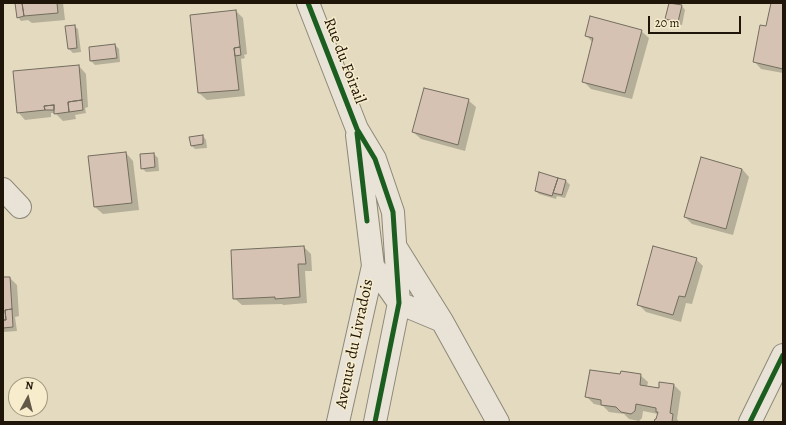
<!DOCTYPE html>
<style>
body{margin:0}
#map{position:relative;width:786px;height:425px;overflow:hidden;background:#e3dabf;font-family:Alegreya,serif}
canvas{display:block}
.frame{position:absolute;inset:0;border:4px solid #1f1508;pointer-events:none}
.north{position:absolute;left:8px;top:377px;width:40px;height:40px;box-sizing:border-box;background:#f7eccc;border:1px solid #a1967e;border-radius:50%;rotate:7deg;font-size:11px;font-weight:700;line-height:16px;text-align:center;color:#1f1508}
.north::after{content:'';display:block;margin:auto;width:14px;height:18px;background:#645a48;clip-path:polygon(50% 0,100% 100%,50% 72%,0 100%)}
.scale{position:absolute;left:648px;top:16px;width:93px;height:18px;box-sizing:border-box;border:2px solid #1f1508;border-top:0;padding-left:5px;font-size:12px;line-height:14px;white-space:nowrap;color:#1f1508;-webkit-text-stroke:3px #f7eccc;paint-order:stroke}
</style>
<div id="map">
<canvas width="786" height="425"></canvas>
<div class="frame"></div>
<div class="north">N</div>
<div class="scale">20 m</div>
</div>
<script>
const g = document.querySelector('canvas').getContext('2d');
g.lineJoin = 'round';
function paint(path, color) {
  g.fillStyle = color;
  g.fill(path, 'evenodd');
}
function shape(rows) {
  const path = new Path2D();
  for (const r of rows) {
    path.moveTo(r[0], r[1]);
    for (let i = 2; i < r.length; i += 2) path.lineTo(r[i], r[i + 1]);
  }
  return path;
}
function trace(path, color, width, dash) {
  g.strokeStyle = color;
  g.lineWidth = width;
  g.lineCap = dash ? 'butt' : 'round';
  g.setLineDash(dash || []);
  g.stroke(path);
}
function label(font, color, halo, rows, align = 'center') {
  g.font = font + ' Alegreya,serif';
  g.lineWidth = 3;
  g.setLineDash([]);
  g.textBaseline = 'middle';
  g.strokeStyle = halo;
  g.fillStyle = color;
  for (const [text, x, y, turn = 0] of rows) {
    g.save();
    g.translate(x, y);
    g.rotate((+turn || 0) * Math.PI / 180);
    g.textAlign = isNaN(turn) ? turn : align;
    if (halo) g.strokeText(text, 0, 0);
    g.fillText(text, 0, 0);
    g.restore();
  }
}
paint(shape([
 [16,3,63,3,65,20,32,23,28,20,21,21,18,17],
 [772,3,783,3,783,73,761,69,754,61,767,27],
 [682,6,685,10,682,25,670,23,666,19],
 [236,11,243,18,247,54,244,55,245,58,241,59,245,96,207,100,199,93,192,16],
 [66,26,74,26,78,29,81,52,73,53,69,49],
 [641,31,649,38,632,99,591,89,583,81,593,43,586,35],
 [115,45,119,49,120,62,95,65,91,61,90,48],
 [79,66,86,74,88,107,85,108,86,113,75,115,76,119,63,121,55,113,51,113,51,117,25,120,18,112],
 [468,100,476,107,465,151,421,139,413,132],
 [203,136,206,140,207,148,195,149,191,145],
 [126,153,133,161,139,210,103,214,95,207],
 [154,154,158,158,159,171,146,172,142,168],
 [742,169,749,177,733,235,692,224,685,217],
 [539,173,566,181,570,185,565,198,557,196,556,199,539,194,536,191],
 [304,247,311,254,312,271,305,271,307,303,283,305,282,304,242,305,234,298],
 [696,259,703,266,692,304,686,303,681,322,646,312,638,304],
 [3,278,10,278,17,285,19,316,15,317,17,331,3,332],
 [621,375,640,375,648,382,647,387,660,389,674,385,681,392,677,419,679,422,655,422,657,420,658,414,643,411,642,418,639,421,629,419,624,414,609,412,603,406,594,404,587,397]
]), '#0003');
const building = shape([
 [15,3,22,3,24,16,17,18,15,3],
 [22,3,57,3,58,13,24,16,22,3],
 [669,3,682,5,678,22,665,19,669,3],
 [771,3,783,3,783,69,753,62,760,25,766,26,771,3],
 [236,10,240,47,234,48,239,90,198,93,190,15,236,10],
 [590,16,642,30,625,93,582,82,593,38,585,36,590,16],
 [75,25,77,48,68,49,65,26,75,25],
 [115,44,117,58,90,61,89,47,115,44],
 [240,47,241,55,235,56,234,48,240,47],
 [79,65,82,100,68,102,69,112,54,114,54,105,44,106,45,110,17,113,13,71,79,65],
 [424,88,469,99,458,145,412,132,424,88],
 [82,100,83,110,69,112,68,102,82,100],
 [54,105,54,110,45,110,44,106,54,105],
 [203,135,203,144,191,146,189,137,203,135],
 [126,152,132,203,94,207,88,156,126,152],
 [154,153,155,167,141,169,140,154,154,153],
 [701,157,742,169,726,229,684,217,701,157],
 [539,172,558,178,552,196,535,191,539,172],
 [558,178,566,180,562,195,553,193,558,178],
 [304,246,306,264,298,264,300,297,275,299,275,297,233,299,231,250,304,246],
 [653,246,697,258,685,297,679,296,673,315,637,305,653,246],
 [3,277,10,277,12,309,5,310,6,320,3,320,3,277],
 [12,309,13,327,3,328,3,320,6,320,5,310,12,309],
 [590,370,620,374,621,371,641,374,640,385,659,388,659,382,674,384,670,413,673,414,672,422,673,422,654,422,655,419,656,419,658,412,656,412,656,408,636,404,635,411,631,414,621,412,616,407,601,405,601,400,585,397,590,370]
]);
paint(building, '#d5c2b3');
trace(building, '#736d5e', 1);
const street = shape([
 [308,3,357,129,375,159,393,212,399,303,375,422],
 [357,135,373,266,399,303,442,321],
 [3,189,20,207],
 [397,249,442,321,498,422],
 [338,422,373,266],
 [750,422,783,355]
]);
trace(street, '#8e8878', 24);
trace(street, '#e8e3d6', 22);
trace(shape([
 [308,3,357,129,375,159,393,212,399,303,375,422],
 [357,133,367,221],
 [750,422,783,355]
]), '#1b5e20', 5);
label('16px', '#1f1508', '#f7eccc', [
 ["Rue du Foirail",344,61,69],
 ["Avenue du Livradois",355,344,-78]
]);
</script>
